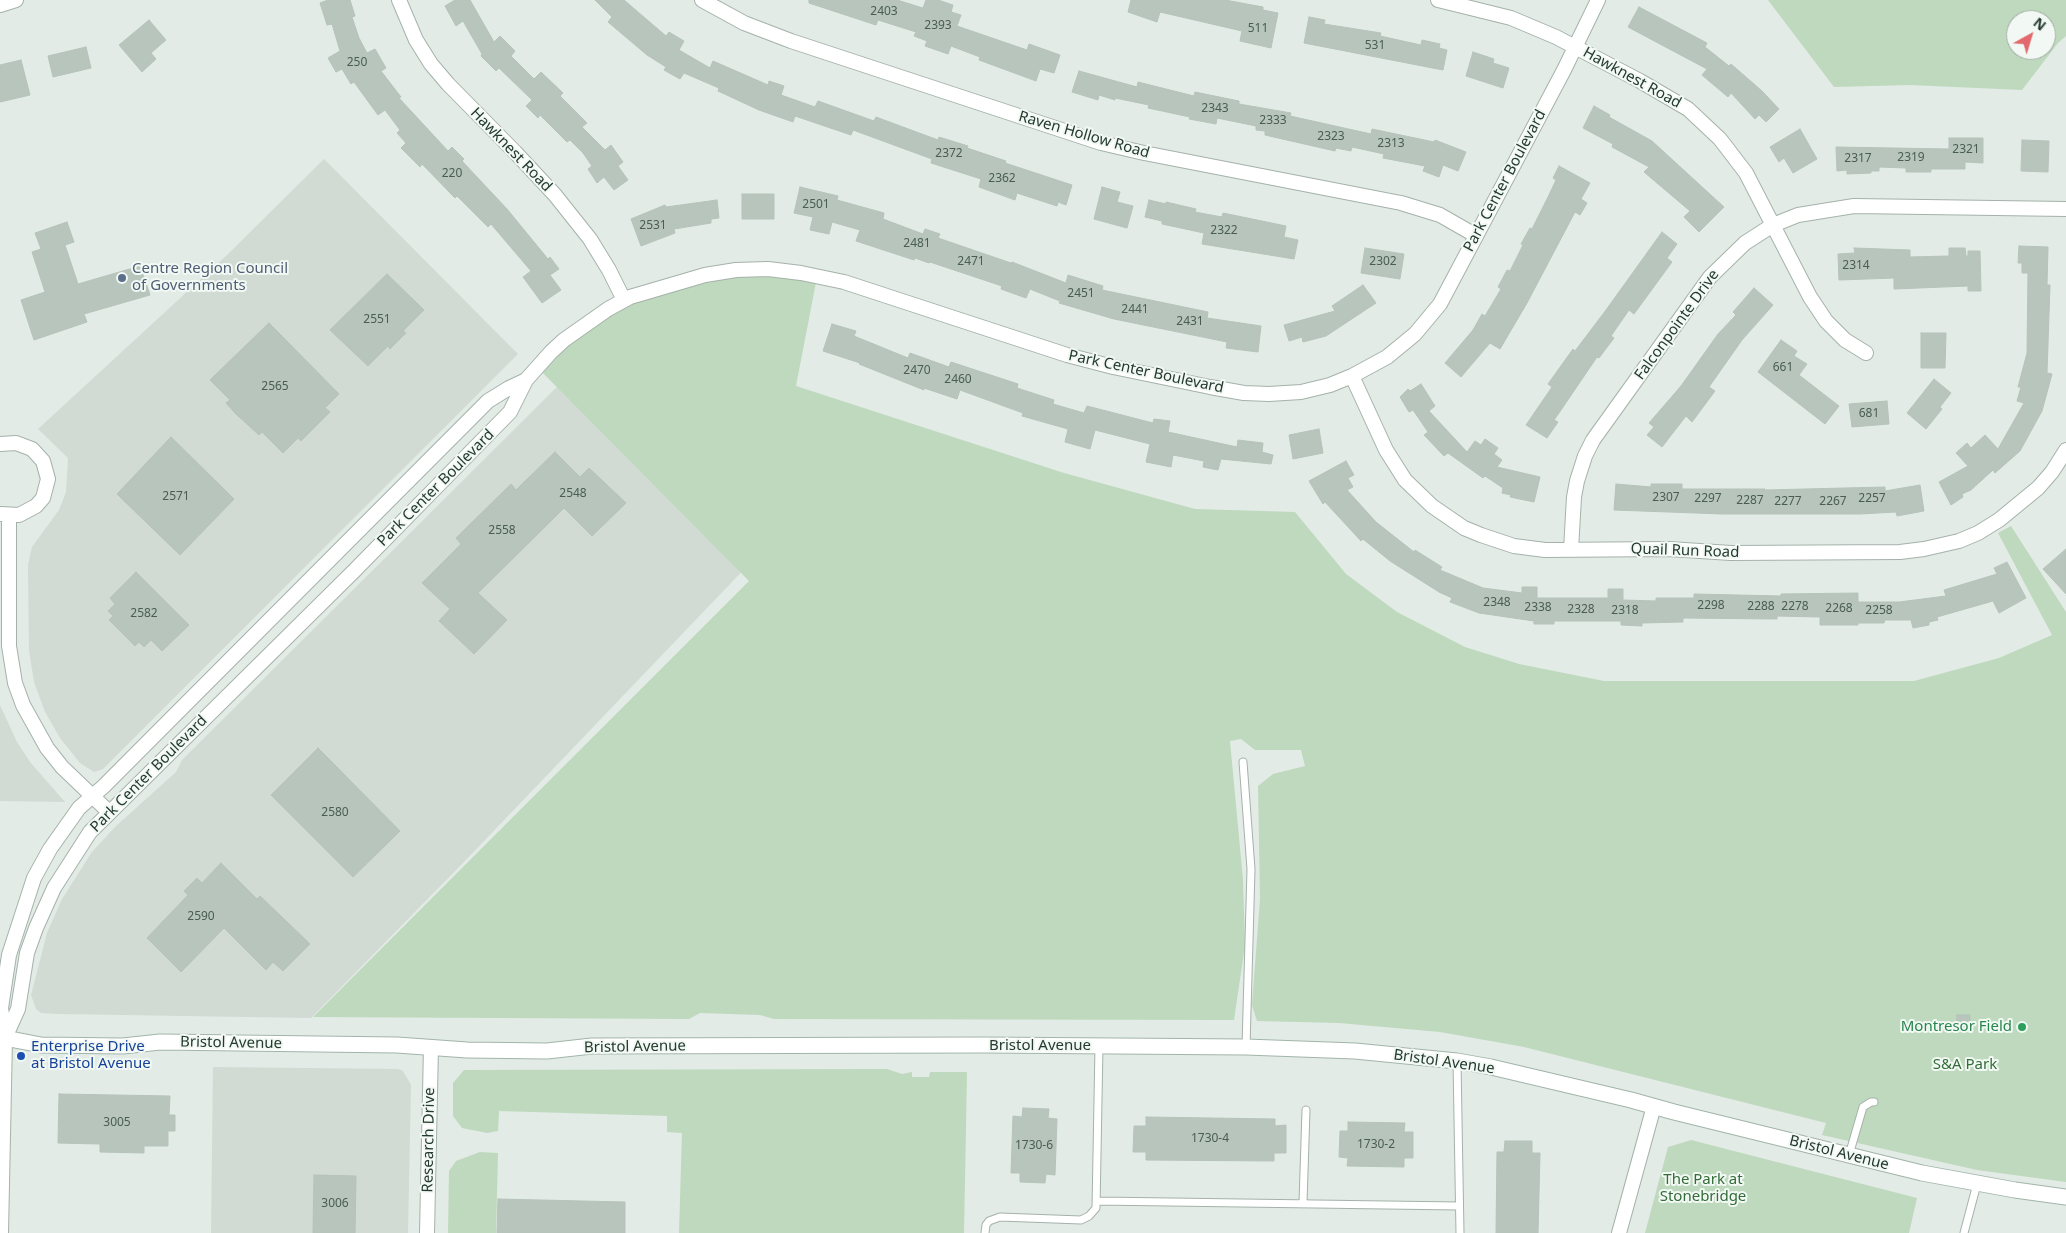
<!DOCTYPE html>
<style>
body{margin:0}
#map{position:relative;width:2066px;height:1233px;overflow:hidden;background:#e2ebe5;font-family:"Noto Sans",sans-serif}
canvas{display:block}
.north{position:absolute;left:2006px;top:10px;width:50px;height:50px;box-sizing:border-box;background:#f2f8f3;border:1px solid #a0aca4;border-radius:50%;rotate:39deg;font-size:14px;font-weight:700;line-height:20px;text-align:center;color:#243a2e}
.north::after{content:'';display:block;margin:auto;width:18px;height:22px;background:#e2696d;clip-path:polygon(50% 0,100% 100%,50% 72%,0 100%)}
</style>
<div id="map">
<canvas width="2066" height="1233"></canvas>
<div class="north">N</div>
</div>
<script>
const g = document.querySelector('canvas').getContext('2d');
g.lineJoin = 'round';
function paint(path, color) {
  g.fillStyle = color;
  g.fill(path, 'evenodd');
}
function shape(rows) {
  const path = new Path2D();
  for (const r of rows) {
    path.moveTo(r[0], r[1]);
    for (let i = 2; i < r.length; i += 2) path.lineTo(r[i], r[i + 1]);
  }
  return path;
}
function trace(path, color, width, dash) {
  g.strokeStyle = color;
  g.lineWidth = width;
  g.lineCap = dash ? 'butt' : 'round';
  g.setLineDash(dash || []);
  g.stroke(path);
}
function label(font, color, halo, rows, align = 'center') {
  g.font = font + ' "Noto Sans",sans-serif';
  g.lineWidth = 4;
  g.setLineDash([]);
  g.textBaseline = 'middle';
  g.strokeStyle = halo;
  g.fillStyle = color;
  for (const [text, x, y, turn = 0] of rows) {
    g.save();
    g.translate(x, y);
    g.rotate((+turn || 0) * Math.PI / 180);
    g.textAlign = isNaN(turn) ? turn : align;
    if (halo) g.strokeText(text, 0, 0);
    g.fillText(text, 0, 0);
    g.restore();
  }
}
paint(shape([
 [324,159,518,354,103,769,94,772,80,763,60,738,45,712,34,682,29,650,28,565,32,547,59,510,66,492,68,458,38,429,227,255],
 [567,377,752,561,462,864,311,1018,58,1014,41,1013,36,1009,31,995,47,933,62,899,92,852,115,827,176,772,182,760],
 [0,705,17,742,30,762,65,802,0,801],
 [213,1067,398,1069,403,1071,411,1085,408,1233,211,1233]
]), '#d1dad3');
paint(shape([
 [1768,0,2066,0,2066,36,2058,43,2022,90,1910,85,1834,87],
 [2016,20,2046,20,2046,50,2016,50],
 [709,274,817,277,796,386,1064,473,1195,509,1295,512,1346,574,1397,612,1465,647,1519,664,1604,681,1914,681,1999,658,2052,635,1998,533,2011,526,2066,612,2066,1182,1977,1170,1822,1135,1826,1123,1524,1047,1440,1032,1339,1023,1257,1021,1252,1005,1260,899,1258,786,1273,774,1305,766,1301,750,1255,750,1241,739,1230,741,1243,880,1245,945,1234,1020,774,1019,760,1015,700,1013,689,1019,313,1017,749,581,537,367,608,309],
 [887,1069,902,1074,912,1072,912,1077,929,1077,930,1072,967,1072,964,1233,679,1233,682,1133,667,1132,667,1116,499,1111,498,1131,487,1133,462,1128,453,1116,453,1083,464,1070],
 [1691,1140,1917,1198,1909,1233,1645,1233,1668,1147],
 [480,1152,498,1153,496,1233,448,1233,449,1171,456,1161]
]), '#bed9bd');
const building = shape([
 [328,0,350,0,355,16,352,17,359,38,367,53,375,49,386,68,381,71,401,97,399,98,448,151,452,147,464,159,462,161,507,209,548,259,550,257,559,269,550,275,561,290,542,303,523,277,531,271,491,224,488,227,457,196,455,198,422,164,420,167,401,148,406,143,397,133,400,130,385,110,378,115,354,82,351,84,342,69,336,72,328,58,340,51,332,24,327,25,320,3,328,0],
 [455,0,470,0,494,42,500,36,515,51,511,56,534,79,541,72,563,93,560,96,587,123,582,127,605,150,611,145,623,162,618,166,628,180,614,190,604,177,597,183,588,169,592,166,583,153,570,140,567,142,540,115,538,118,526,106,532,100,499,68,496,71,481,56,482,54,463,21,456,26,445,6,455,0],
 [595,0,624,0,666,36,669,32,684,41,679,50,710,68,713,61,768,85,769,81,784,86,781,95,815,107,818,101,874,121,876,117,938,140,939,137,968,146,967,148,1006,161,1005,163,1072,185,1066,205,1058,202,1057,206,1017,193,1015,200,979,187,981,179,931,163,932,159,853,130,851,135,795,116,793,122,759,110,718,91,719,88,684,73,680,79,664,70,666,67,647,55,608,22,612,17,595,0],
 [809,0,897,0,923,8,926,0,938,0,953,5,951,12,961,15,957,26,1027,50,1029,44,1060,55,1054,73,1040,69,1036,81,979,60,980,57,951,46,948,54,925,46,927,41,914,36,916,32,878,20,876,25,809,3,809,0],
 [1131,0,1225,0,1263,7,1263,10,1278,13,1271,48,1240,41,1242,31,1160,12,1157,22,1128,12,1131,0],
 [1639,7,1707,43,1705,47,1729,66,1731,64,1762,91,1779,109,1766,122,1759,115,1755,119,1731,93,1728,97,1702,75,1707,69,1628,27,1639,7],
 [1309,17,1325,20,1324,24,1381,33,1380,36,1421,45,1422,40,1440,44,1439,48,1447,50,1443,70,1304,43,1309,17],
 [149,20,166,40,151,53,156,59,142,72,119,45,149,20],
 [86,47,91,68,53,77,48,56,86,47],
 [1473,52,1494,59,1493,63,1509,68,1503,88,1466,76,1473,52],
 [21,60,30,95,0,102,0,65,21,60],
 [1079,71,1137,87,1138,82,1194,96,1195,92,1239,101,1239,104,1291,113,1290,116,1371,134,1372,129,1434,142,1435,140,1466,152,1458,171,1443,165,1439,177,1423,171,1425,166,1383,158,1384,154,1352,147,1351,151,1336,148,1335,151,1265,135,1265,131,1256,130,1256,126,1217,118,1216,124,1189,119,1190,117,1148,108,1149,105,1115,98,1115,100,1099,95,1098,100,1072,92,1079,71],
 [1594,106,1610,115,1609,117,1652,141,1724,207,1699,232,1684,217,1690,211,1644,172,1649,167,1612,147,1613,144,1583,128,1594,106],
 [1800,129,1817,159,1793,173,1784,158,1779,162,1770,147,1800,129],
 [1949,138,1983,138,1983,163,1965,162,1965,169,1931,169,1931,172,1906,172,1906,168,1879,167,1879,171,1871,171,1871,173,1847,174,1847,170,1837,171,1836,147,1949,149,1949,138],
 [2022,140,2049,141,2048,172,2021,171,2022,140],
 [1559,166,1590,183,1581,199,1587,203,1580,215,1575,212,1527,303,1500,349,1490,343,1461,377,1445,363,1473,330,1482,314,1485,316,1501,289,1498,287,1507,270,1510,271,1523,245,1521,244,1530,228,1532,229,1548,197,1556,180,1553,178,1559,166],
 [800,187,838,196,837,200,884,213,883,219,923,234,925,229,940,234,938,238,1011,263,1012,262,1066,283,1068,275,1103,286,1102,290,1208,312,1207,318,1261,326,1258,352,1226,348,1227,342,1114,319,1059,303,1060,301,1030,289,1026,298,1001,289,1002,286,930,262,929,263,915,258,914,260,856,241,860,230,832,222,829,234,810,230,813,217,794,213,800,187],
 [1102,187,1120,192,1117,202,1133,206,1127,228,1094,219,1102,187],
 [742,194,774,194,774,219,742,219,742,194],
 [717,200,719,218,711,219,711,223,674,229,675,233,641,246,631,219,665,205,666,207,717,200],
 [1149,200,1166,204,1166,202,1196,209,1195,212,1222,217,1223,213,1286,226,1284,237,1298,240,1294,259,1202,244,1204,233,1162,224,1162,221,1145,217,1149,200],
 [67,222,74,242,65,245,78,284,140,266,150,295,84,314,87,322,34,340,21,300,45,292,32,252,41,249,35,233,67,222],
 [1662,232,1677,244,1667,258,1672,262,1634,314,1629,310,1611,336,1614,338,1599,358,1597,357,1559,413,1554,420,1558,422,1547,438,1526,425,1552,387,1548,384,1573,349,1575,351,1606,310,1662,232],
 [2019,246,2048,247,2047,285,2050,285,2047,373,2052,374,2042,411,2020,451,1995,473,1993,470,1971,490,1962,494,1963,497,1951,505,1939,482,1968,466,1956,453,1967,443,1971,448,1985,435,1998,449,2024,403,2017,401,2021,387,2018,387,2027,353,2028,273,2022,273,2022,263,2018,263,2019,246],
 [1365,248,1404,254,1400,279,1361,273,1365,248],
 [1854,248,1910,250,1910,257,1949,256,1949,248,1965,248,1966,256,1968,256,1968,251,1980,251,1981,291,1968,291,1968,286,1894,289,1894,278,1839,280,1838,254,1855,253,1854,248],
 [387,274,424,310,403,331,406,333,390,349,388,346,368,366,330,330,387,274],
 [1363,285,1376,303,1326,336,1303,342,1302,337,1289,341,1284,325,1335,311,1332,306,1363,285],
 [1754,288,1773,305,1742,340,1709,387,1715,391,1692,422,1686,416,1662,447,1647,435,1654,427,1649,423,1681,386,1718,334,1736,315,1733,312,1754,288],
 [269,323,339,394,325,408,330,412,301,441,298,438,283,453,262,432,259,435,236,414,226,403,230,400,210,380,269,323],
 [832,324,856,331,854,336,908,358,910,353,949,367,951,362,1018,384,1017,388,1054,400,1053,404,1084,413,1087,406,1153,423,1154,419,1170,421,1168,432,1237,447,1238,440,1263,443,1262,452,1273,455,1271,464,1221,459,1218,470,1203,467,1204,461,1173,455,1171,467,1146,462,1150,444,1095,430,1090,449,1065,442,1068,429,1022,416,1023,413,960,390,957,399,924,388,924,390,859,364,860,363,823,351,832,324],
 [1921,333,1946,333,1945,368,1921,368,1921,333],
 [1781,340,1797,351,1794,356,1807,364,1799,375,1839,406,1825,424,1758,372,1781,340],
 [1934,379,1951,393,1940,407,1942,409,1926,429,1907,413,1934,379],
 [1421,384,1435,406,1429,411,1467,452,1475,441,1481,445,1485,439,1498,448,1494,454,1502,460,1497,467,1540,477,1534,502,1510,497,1511,495,1502,493,1503,488,1485,476,1483,478,1448,453,1444,456,1424,435,1428,432,1413,410,1409,412,1400,397,1408,389,1410,391,1421,384],
 [1887,401,1889,424,1852,427,1849,404,1887,401],
 [1319,429,1323,453,1293,459,1289,435,1319,429],
 [171,437,234,499,180,555,117,494,171,437],
 [555,452,580,477,589,468,626,503,592,536,564,508,478,593,507,620,474,654,439,621,450,609,422,583,461,544,456,538,511,484,516,490,555,452],
 [1346,461,1354,475,1348,478,1353,487,1347,490,1376,522,1414,552,1415,550,1442,567,1440,570,1483,588,1522,593,1522,587,1537,587,1537,598,1608,598,1608,589,1623,589,1623,600,1656,601,1656,598,1694,598,1694,594,1781,596,1781,594,1858,593,1858,602,1899,602,1946,596,1944,590,1997,574,1994,568,2007,562,2026,598,1999,613,1993,601,1937,617,1938,620,1929,622,1929,625,1913,628,1911,620,1885,620,1884,623,1858,623,1858,625,1820,625,1820,617,1777,616,1777,619,1683,618,1683,622,1642,623,1642,626,1621,625,1621,621,1554,621,1554,624,1534,624,1534,621,1479,613,1450,602,1452,598,1439,592,1390,561,1363,539,1361,541,1325,502,1323,504,1309,481,1346,461],
 [1616,484,1651,487,1651,484,1682,484,1682,489,1765,489,1765,490,1885,487,1885,491,1920,485,1924,511,1897,516,1896,512,1860,514,1723,514,1614,510,1616,484],
 [2066,549,2066,594,2043,569,2066,549],
 [136,572,189,625,162,651,151,640,144,647,139,642,135,646,109,620,113,616,108,611,115,604,110,598,136,572],
 [318,748,400,831,353,877,271,795,318,748],
 [221,863,257,899,260,896,310,944,283,971,273,962,266,970,224,928,181,972,147,938,188,895,184,891,197,878,202,883,221,863],
 [1957,1015,1970,1015,1970,1029,1956,1032,1957,1015],
 [59,1094,170,1096,169,1115,175,1115,175,1131,168,1131,168,1146,144,1146,144,1153,100,1152,100,1144,58,1143,59,1094],
 [1023,1108,1049,1109,1048,1118,1057,1119,1055,1175,1046,1174,1045,1183,1020,1182,1020,1173,1011,1173,1013,1116,1022,1117,1023,1108],
 [1146,1117,1275,1119,1275,1126,1286,1125,1286,1153,1274,1153,1274,1161,1146,1160,1146,1152,1133,1152,1134,1126,1146,1126,1146,1117],
 [1348,1122,1405,1123,1404,1132,1413,1132,1413,1158,1404,1158,1404,1167,1347,1166,1348,1158,1339,1157,1340,1131,1348,1131,1348,1122],
 [1505,1141,1532,1141,1532,1153,1540,1153,1538,1233,1496,1233,1497,1152,1504,1152,1505,1141],
 [314,1175,356,1176,355,1233,313,1233,314,1175],
 [498,1199,625,1202,625,1233,497,1233,498,1199]
]);
paint(building, '#b8c5bd');
trace(building, '#b5c3ba', 1);
const lane = shape([
 [1243,762,1251,869,1246,1047],
 [1457,1061,1460,1233],
 [1849,1155,1863,1107,1871,1102,1874,1102],
 [1098,1201,1459,1206],
 [1303,1203,1306,1110],
 [985,1233,986,1225,989,1221,1000,1217,1081,1220,1089,1216,1096,1208,1099,1046],
 [1964,1233,1977,1184]
]);
const street = shape([
 [399,0,416,40,431,64,448,84,515,152,555,195,590,239,609,270,624,300],
 [702,0,744,23,791,41,1101,143,1144,153,1401,203,1440,215,1475,235],
 [1438,0,1511,18,1556,37,1640,81,1688,109,1720,139,1746,173,1810,297,1826,321,1845,340,1866,353],
 [0,5,16,0],
 [1352,376,1386,450,1405,480,1432,506,1464,528,1481,535,1514,546,1545,550,1669,549,1731,553,1900,552,1924,549,1959,541,1978,533,1999,520,2038,488,2052,472,2066,450],
 [0,444,16,443,32,449,43,461,48,479,43,498,36,506,19,515,1,514],
 [9,516,9,646,15,683,23,705,47,748,62,767,109,812],
 [1571,550,1574,497,1577,481,1585,456,1593,440,1710,277,1745,243,1773,225,1798,215,1854,206,2066,209],
 [5,1038,18,1009,27,953,36,928,54,888,90,832,354,571,510,412,526,380,551,352,564,340,608,309,630,297,705,275,736,270,768,269,801,273,844,282,1067,355,1113,367,1210,387,1244,393,1269,394,1301,392,1330,385,1352,376,1387,357,1415,334,1440,304,1564,70,1598,0],
 [1,1233,5,1038,1,1008,9,955,34,878,50,849,79,808,104,786,488,401,509,388,526,380],
 [427,1233,431,1047],
 [1619,1233,1654,1106]
]);
const secondary = shape([
 [0,1037,41,1045,123,1046,160,1042,397,1045,467,1050,547,1051,592,1046,984,1045,1246,1047,1355,1051,1457,1061,1491,1067,1631,1100,1674,1112,1922,1173,2015,1190,2066,1197]
]);
trace(lane, '#a5b2aa', 9);
trace(street, '#a5b2aa', 16);
trace(secondary, '#a2b5a9', 17);
trace(lane, '#fff', 7);
trace(street, '#fff', 14);
trace(secondary, '#fff', 15);
for (const [x, y, r, color] of [
 [122,278,5,"#5c6f8a"],
 [2022,1027,5,"#2e9e5b"],
 [21,1056,5,"#1a4fb4"]
]) {
  const dot = new Path2D();
  dot.arc(x, y, r, 0, 2 * Math.PI);
  g.fillStyle = color;
  g.fill(dot);
  trace(dot, '#f2f8f3', 2);
}
label('12px', '#495d52', null, [
 ["2403",884,12],
 ["2393",938,26],
 ["511",1258,29],
 ["531",1375,46],
 ["250",357,63],
 ["2343",1215,109],
 ["2333",1273,121],
 ["2323",1331,137],
 ["2313",1391,144],
 ["2321",1966,150],
 ["2372",949,154],
 ["2319",1911,158],
 ["2317",1858,159],
 ["220",452,174],
 ["2362",1002,179],
 ["2501",816,205],
 ["2531",653,226],
 ["2322",1224,231],
 ["2481",917,244],
 ["2471",971,262],
 ["2302",1383,262],
 ["2314",1856,266],
 ["2451",1081,294],
 ["2441",1135,310],
 ["2551",377,320],
 ["2431",1190,322],
 ["661",1783,368],
 ["2470",917,371],
 ["2460",958,380],
 ["2565",275,387],
 ["681",1869,414],
 ["2548",573,494],
 ["2571",176,497],
 ["2307",1666,498],
 ["2297",1708,499],
 ["2257",1872,499],
 ["2287",1750,501],
 ["2277",1788,502],
 ["2267",1833,502],
 ["2558",502,531],
 ["2348",1497,603],
 ["2298",1711,606],
 ["2288",1761,607],
 ["2278",1795,607],
 ["2338",1538,608],
 ["2268",1839,609],
 ["2328",1581,610],
 ["2318",1625,611],
 ["2258",1879,611],
 ["2582",144,614],
 ["2580",335,813],
 ["2590",201,917],
 ["3005",117,1123],
 ["1730-4",1210,1139],
 ["1730-2",1376,1145],
 ["1730-6",1034,1146],
 ["3006",335,1204]
]);
label('15px', '#243a2e', '#f2f8f3', [
 ["Hawknest Road",1632,78,29],
 ["Raven Hollow Road",1084,135,16],
 ["Hawknest Road",511,150,46],
 ["Park Center Boulevard",1505,181,-62],
 ["Falconpointe Drive",1677,325,-54],
 ["Park Center Boulevard",1146,372,12],
 ["Park Center Boulevard",436,488,-45],
 ["Quail Run Road",1685,551,2],
 ["Park Center Boulevard",149,774,-45],
 ["Bristol Avenue",231,1043,1],
 ["Bristol Avenue",1040,1046],
 ["Bristol Avenue",635,1047,-1],
 ["Bristol Avenue",1444,1062,8],
 ["Research Drive",429,1140,-89],
 ["Bristol Avenue",1839,1153,14]
]);
label('15px', '#4e5e75', '#f2f8f3', [
 ["Centre Region Council",132,269],
 ["of Governments",132,286]
], 'left');
label('15px', '#27864d', '#f2f8f3', [
 ["Montresor Field",2012,1027]
], 'right');
label('15px', '#164399', '#f2f8f3', [
 ["Enterprise Drive",31,1047],
 ["at Bristol Avenue",31,1064]
], 'left');
label('15px', '#336c39', '#f2f8f3', [
 ["S&A Park",1965,1065],
 ["The Park at",1703,1180],
 ["Stonebridge",1703,1197]
]);
</script>
